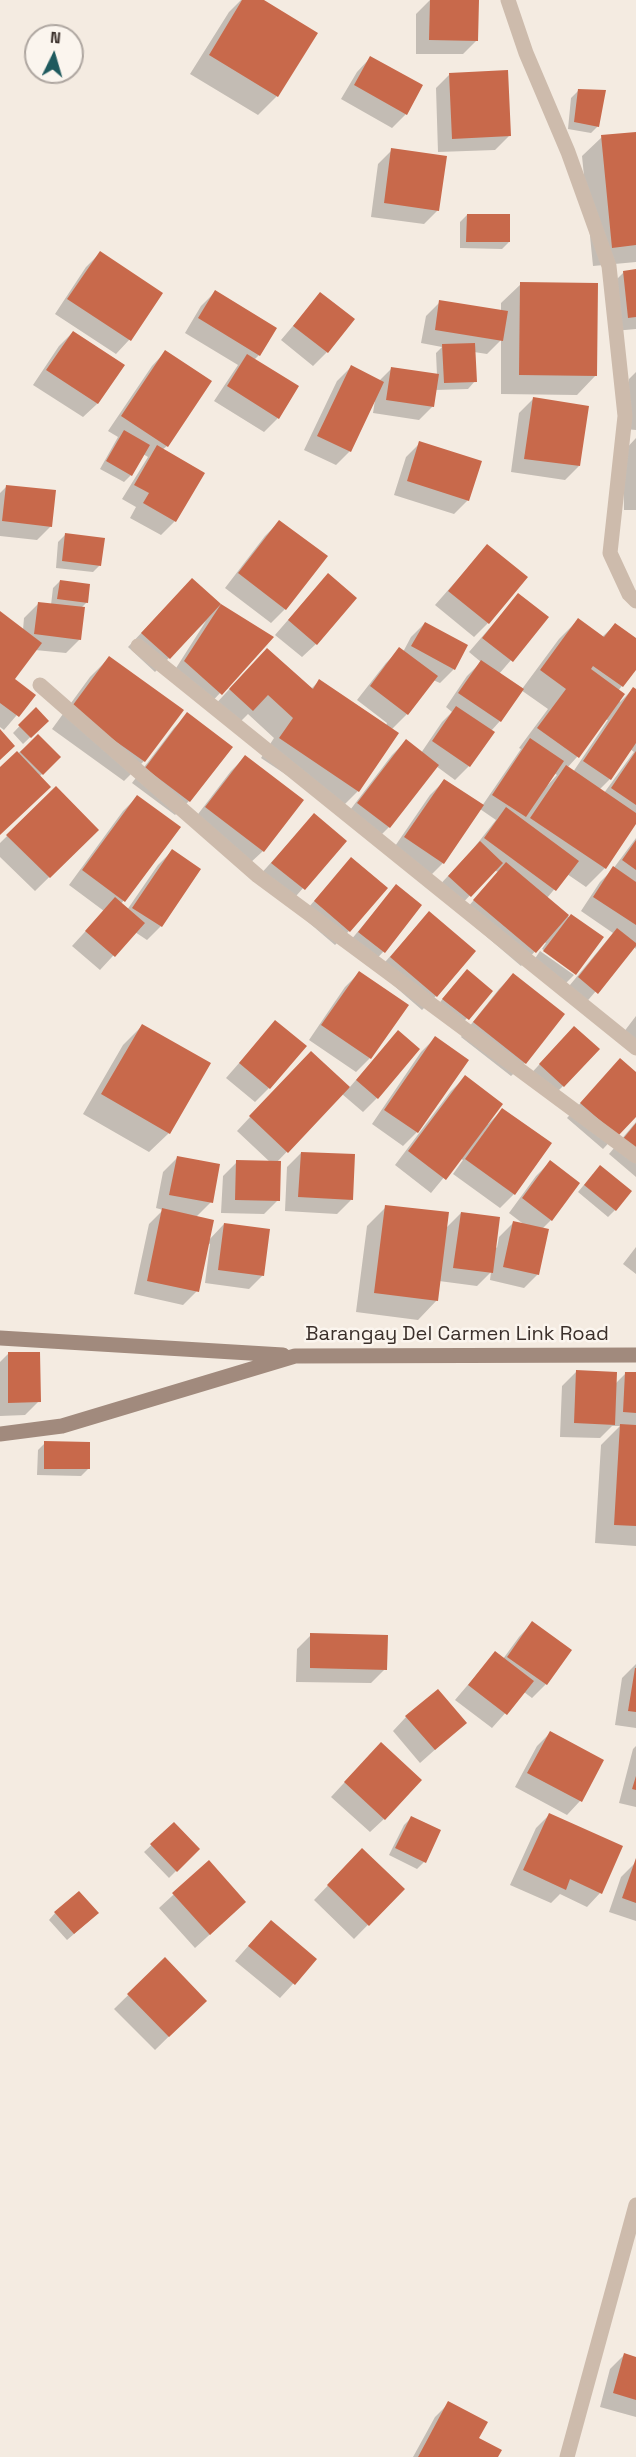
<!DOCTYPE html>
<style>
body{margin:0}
#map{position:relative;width:636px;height:2457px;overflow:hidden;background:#f4ebe1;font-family:"Space Grotesk",sans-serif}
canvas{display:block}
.north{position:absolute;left:24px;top:24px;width:60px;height:60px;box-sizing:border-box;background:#fbf5ee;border:2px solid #aea6a0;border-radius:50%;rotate:5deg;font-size:16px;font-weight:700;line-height:24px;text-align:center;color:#3b302b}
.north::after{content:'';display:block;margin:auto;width:21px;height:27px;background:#1f5a5e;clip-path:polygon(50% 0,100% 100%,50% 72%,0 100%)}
</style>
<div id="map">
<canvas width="636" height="2457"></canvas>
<div class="north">N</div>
</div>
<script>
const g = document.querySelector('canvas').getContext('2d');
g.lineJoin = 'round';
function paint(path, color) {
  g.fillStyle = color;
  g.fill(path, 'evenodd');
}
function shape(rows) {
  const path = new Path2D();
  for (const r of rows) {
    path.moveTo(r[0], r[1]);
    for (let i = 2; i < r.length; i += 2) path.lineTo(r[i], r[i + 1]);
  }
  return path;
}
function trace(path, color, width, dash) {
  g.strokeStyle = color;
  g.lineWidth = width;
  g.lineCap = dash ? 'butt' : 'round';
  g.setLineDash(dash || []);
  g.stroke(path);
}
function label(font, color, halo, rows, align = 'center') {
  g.font = font + ' "Space Grotesk",sans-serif';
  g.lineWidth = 5;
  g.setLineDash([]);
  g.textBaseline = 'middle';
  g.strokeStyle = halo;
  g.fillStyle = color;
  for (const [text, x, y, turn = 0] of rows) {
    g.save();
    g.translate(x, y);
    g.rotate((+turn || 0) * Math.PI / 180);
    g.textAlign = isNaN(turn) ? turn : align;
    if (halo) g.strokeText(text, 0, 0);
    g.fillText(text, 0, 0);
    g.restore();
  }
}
paint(shape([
 [241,0,261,0,277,96,258,115,190,74,229,12],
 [430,0,477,40,463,54,416,54,416,14],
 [370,58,406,114,392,128,341,99,357,72],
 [450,74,509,136,495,150,438,152,436,88],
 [578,91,598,126,591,133,568,129,571,98],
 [636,133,636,262,593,266,582,156,602,137],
 [392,150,438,210,424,224,371,217,378,164],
 [467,215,509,242,502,249,460,248,460,222],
 [100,253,161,293,129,340,116,354,55,314,86,267],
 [636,271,636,329,614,331,610,286,624,272],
 [521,284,596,375,577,395,501,394,501,340,487,354,474,352,475,381,468,389,435,390,433,406,419,420,373,413,375,400,350,451,336,465,304,450,337,381,351,367,379,381,391,369,437,375,436,353,442,347,421,343,426,316,440,302,501,312,501,303],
 [215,292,259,355,254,360,278,418,264,432,214,401,238,365,185,333,201,306],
 [320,294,327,352,313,366,281,340],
 [73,332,123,365,97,404,83,417,33,385,59,346],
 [165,352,167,446,162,450,175,521,161,535,130,518,136,507,122,499,148,457,143,454,131,475,124,482,100,469,118,437,108,431,152,366],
 [636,372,636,430,625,429,629,379],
 [533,399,579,466,565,480,511,472,519,413],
 [636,438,636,510,624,510,623,452],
 [420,443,468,500,454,514,394,495,406,457],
 [7,486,51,526,37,540,0,536,0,493],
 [279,522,285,609,271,623,225,588,265,536],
 [65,535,100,565,93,572,56,568,58,542],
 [487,546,488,623,474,637,435,605],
 [60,581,87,602,81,608,80,639,66,653,35,650,13,679,34,695,4,730,0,727,0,613,23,630,24,618,38,604,51,605,53,588],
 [315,589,316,644,302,657,275,635],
 [178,594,220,605,272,637,207,707,171,676,206,621,155,672,128,647],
 [518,595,547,618,499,674,522,689,559,639,578,620,602,637,615,625,636,640,636,667,618,691,620,702,633,689,636,690,636,822,605,868,586,887,567,874,547,898,569,917,575,972,542,949,546,943,544,942,521,966,461,915,498,872,494,870,456,910,435,890,473,849,496,820,480,809,443,863,429,877,391,852,430,795,444,781,482,806,521,749,519,748,548,709,521,690,500,721,491,731,469,766,455,780,436,766,389,827,375,841,344,818,392,755,406,741,421,753,442,722,452,712,446,707,467,676,481,662,469,652],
 [605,719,608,720,573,772,567,768,577,757],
 [630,749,634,752,604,793,599,790,610,779],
 [554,773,557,775,547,786],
 [425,623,454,669,440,683,433,680,407,714,392,729,358,791,339,810,261,758,274,738,248,714,233,729,211,709,248,669,311,689,319,681,386,726,387,723,357,700,386,663,400,649,403,652,411,637],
 [109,658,182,710,144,761,124,781,52,729,90,677],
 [36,709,47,721,23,744,13,733],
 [188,714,189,801,175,815,132,783,174,728],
 [38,736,59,757,39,777,0,834,0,769],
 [245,757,263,851,249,864,192,822,231,771],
 [56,788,97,830,35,891,0,857,0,843],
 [137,797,179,827,121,904,127,910,158,865,172,851,161,926,147,940,135,932,100,970,72,946,104,911,69,885,123,811],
 [314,815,344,841,290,903,258,877],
 [636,838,636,949,634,947,583,1006,565,991,613,933,581,911,600,882,613,869],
 [351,859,349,931,335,945,301,916],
 [396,886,420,905,383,952,370,966,345,947],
 [429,913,436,996,422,1010,377,971],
 [540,951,574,975,561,988,530,966],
 [359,973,370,1058,356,1072,309,1040,345,987],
 [513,975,525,1063,511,1076,461,1037,499,989],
 [460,978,491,991,460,1026,436,1007],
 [636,1016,636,1049,620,1037],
 [275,1022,269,1088,255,1102,226,1078],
 [143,1025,169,1133,149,1152,83,1114,123,1045],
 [398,1032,377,1098,363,1112,342,1094,276,1163,278,1200,264,1214,221,1213,223,1176,237,1162,270,1162,237,1131,297,1067,311,1053,349,1088],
 [435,1038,420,1129,403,1146,372,1124,421,1052],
 [560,1042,563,1086,549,1100,526,1079],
 [607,1074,636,1074,636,1114,603,1149,567,1118],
 [465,1077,487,1123,488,1124,502,1110,514,1194,500,1208,453,1174,463,1160,460,1158,431,1193,395,1165,451,1091],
 [636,1122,636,1177,609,1154],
 [301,1153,351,1200,337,1214,285,1211,287,1167],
 [177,1158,211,1202,196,1217,208,1241,224,1224,263,1275,249,1289,205,1283,210,1244,207,1243,197,1291,183,1305,134,1294,149,1224,163,1210,156,1208,163,1172],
 [550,1162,551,1220,542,1229,538,1274,524,1288,490,1280,491,1272,477,1286,439,1281,437,1300,418,1320,356,1312,367,1226,386,1207,445,1229,461,1213,497,1248,499,1237,513,1223,526,1226,509,1213,536,1176],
 [593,1174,615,1210,608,1217,578,1192],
 [636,1247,636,1274,623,1264],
 [8,1354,39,1401,25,1415,0,1416,0,1362],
 [576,1372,615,1384,626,1373,636,1374,636,1546,595,1543,601,1445,620,1426,612,1426,600,1438,560,1437,562,1386],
 [45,1443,88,1469,81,1476,37,1475,38,1450],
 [532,1623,570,1650,546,1684,532,1698,524,1692,492,1728,455,1700,495,1653,503,1659,519,1637],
 [311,1635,385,1669,371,1683,296,1682,297,1649],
 [636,1664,636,1728,615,1725,622,1678],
 [406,1717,465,1723,420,1763,393,1731],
 [551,1732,602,1760,580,1801,567,1815,515,1787,537,1746],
 [636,1746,636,1807,619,1803,633,1749],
 [367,1758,384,1819,370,1832,331,1797],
 [550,1814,600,1893,587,1907,560,1894,551,1903,510,1885,536,1828],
 [411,1818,424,1862,417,1869,389,1855,404,1825],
 [174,1824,198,1849,169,1878,144,1852],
 [362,1850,403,1889,354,1939,314,1900],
 [209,1862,230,1916,195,1948,159,1908],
 [635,1863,636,1863,636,1921,609,1912,621,1877],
 [55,1913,90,1920,67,1940,49,1920],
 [257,1936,315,1960,280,1998,235,1961],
 [165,1959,205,2001,155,2050,114,2009],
 [624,2355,636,2358,636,2417,600,2407,610,2369],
 [449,2403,477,2439,496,2457,413,2457,435,2417]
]), '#0003');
paint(shape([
 [242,0,264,0,318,33,278,97,209,55],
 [430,0,479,0,478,41,429,40],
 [370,56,423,85,407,115,354,85],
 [508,70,511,136,452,139,449,73],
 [578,89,606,90,599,127,574,122],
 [636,132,636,245,612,248,601,135],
 [391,148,447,156,439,211,384,203],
 [467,214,510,214,510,242,466,242],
 [100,251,163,293,131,341,67,299],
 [636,269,636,317,628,318,623,271],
 [520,282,598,283,597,376,519,375],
 [215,290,277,328,260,356,198,318],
 [320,292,355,319,328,353,293,326],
 [439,300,508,311,503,341,435,330],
 [73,331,125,365,98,404,46,370],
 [475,343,477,382,444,383,442,344],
 [165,350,212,381,168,447,121,416],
 [247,354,299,386,279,419,227,386],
 [351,365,384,382,351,452,317,436],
 [391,367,439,374,434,407,386,400],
 [533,397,589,406,580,466,524,459],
 [124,430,150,445,132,476,106,461],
 [419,441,482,461,469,501,407,481],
 [157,445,205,473,176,522,143,503,149,493,134,485],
 [6,485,56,490,52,527,2,521],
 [279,520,328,556,286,610,238,573],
 [65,533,105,538,101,566,62,561],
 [487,544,528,577,489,624,448,591],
 [328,573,357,598,317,645,288,620],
 [192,578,221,604,170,659,141,633],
 [60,580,90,584,88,603,57,599],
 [518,593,549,617,513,662,482,638],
 [38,602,85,607,81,640,34,634],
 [221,604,274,637,222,695,184,661],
 [0,611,42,643,15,679,36,695,19,717,0,703],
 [578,618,604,637,615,623,636,638,636,670,623,687,593,666,591,669,625,694,579,758,537,728,566,689,540,670],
 [425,622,468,645,455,670,411,646],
 [399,647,438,676,408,715,370,686],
 [267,648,313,689,319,679,399,733,359,792,279,738,293,718,268,695,253,711,229,689],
 [109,656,184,710,145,762,70,709],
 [481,660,524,689,501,722,458,693],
 [633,687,636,689,636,743,611,780,583,761],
 [456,706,495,732,470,767,432,741],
 [36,707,49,721,31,738,18,725],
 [187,712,233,747,190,802,145,768],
 [0,729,15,746,0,760],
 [38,734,61,757,43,775,20,752],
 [530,738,564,761,526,817,492,795],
 [406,739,439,765,390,828,357,803],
 [17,751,51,787,0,835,0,767],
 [636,751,636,805,611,788],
 [245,755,304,800,264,852,205,807],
 [566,765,636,813,636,824,606,869,530,818],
 [444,779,484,805,444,864,404,837],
 [56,786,99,830,50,878,6,835],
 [137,795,181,827,125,902,82,870],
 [506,807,579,861,556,891,484,838],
 [314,813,347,841,305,890,271,863],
 [636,840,636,870,622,860],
 [480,841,503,863,471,897,448,876],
 [172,849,201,869,162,927,132,908],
 [351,857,388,888,350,932,314,901],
 [506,862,569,915,536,953,473,900],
 [613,866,636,882,636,925,593,897],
 [396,884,422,905,385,953,358,932],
 [115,897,145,923,115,957,85,931],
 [429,911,476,951,437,997,390,957],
 [571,914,604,937,576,975,543,951],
 [617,928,636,943,636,946,598,994,578,977],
 [467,969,493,991,469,1020,442,999],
 [359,971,409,1005,371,1059,321,1025],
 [513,973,565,1014,526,1064,473,1022],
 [275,1020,307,1046,270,1089,239,1063],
 [142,1024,211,1063,170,1134,101,1094],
 [574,1026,600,1049,564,1087,539,1064],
 [398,1030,420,1049,378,1099,356,1080],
 [435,1036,469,1060,418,1133,384,1110],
 [311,1051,350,1087,288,1153,249,1116],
 [620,1058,636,1072,636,1117,618,1136,580,1103],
 [465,1075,503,1104,446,1180,408,1151],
 [502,1108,552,1143,515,1195,465,1159],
 [636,1123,636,1151,622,1140],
 [301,1152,355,1154,353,1200,298,1197],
 [177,1156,220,1164,213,1203,169,1195],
 [236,1160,281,1161,280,1201,235,1200],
 [550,1160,580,1183,552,1221,522,1198],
 [600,1165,632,1191,616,1211,584,1185],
 [385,1205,449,1212,438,1301,374,1293],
 [162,1208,214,1220,199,1292,147,1281],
 [461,1212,500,1217,493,1273,453,1268],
 [513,1221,549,1229,539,1275,503,1267],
 [224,1223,270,1229,264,1276,218,1270],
 [8,1352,40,1352,41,1402,8,1403],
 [576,1370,617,1372,615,1425,574,1423],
 [625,1372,636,1372,636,1413,623,1412],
 [620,1424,636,1425,636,1526,614,1525],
 [44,1441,90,1442,90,1469,44,1469],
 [532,1621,572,1650,547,1685,507,1657],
 [310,1633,388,1635,387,1670,310,1668],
 [495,1651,534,1681,507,1715,468,1685],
 [635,1668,636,1668,636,1712,628,1711],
 [438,1689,467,1723,435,1750,405,1716],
 [550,1731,604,1760,582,1802,527,1773],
 [381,1742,422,1780,385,1820,344,1782],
 [636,1776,636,1790,632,1789],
 [549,1813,623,1846,602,1894,570,1879,566,1890,523,1870],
 [411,1816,441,1830,426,1863,395,1848],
 [174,1822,200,1849,177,1872,150,1844],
 [362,1848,405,1889,369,1926,327,1885],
 [636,1858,636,1903,622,1898],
 [209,1860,246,1902,210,1935,172,1893],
 [79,1891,99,1913,74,1934,54,1912],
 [271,1920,317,1959,295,1985,248,1946],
 [165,1957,207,2001,169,2037,127,1994],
 [624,2353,636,2357,636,2400,613,2393],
 [448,2401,488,2422,479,2438,502,2450,498,2457,418,2457]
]), '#c8694b');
trace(shape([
 [508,0,526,53,568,152,609,266,625,416,610,553,629,594,636,601],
 [138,646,636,1048],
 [40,685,258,876,636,1156],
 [567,2457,636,2205]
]), '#cdbbac', 15);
trace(shape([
 [0,1338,283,1355],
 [0,1434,62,1426,295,1356,636,1355]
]), '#a18a7d', 15);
label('20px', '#3b302b', '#fbf5ee', [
 ["Barangay Del Carmen Link Road",457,1335]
]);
</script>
